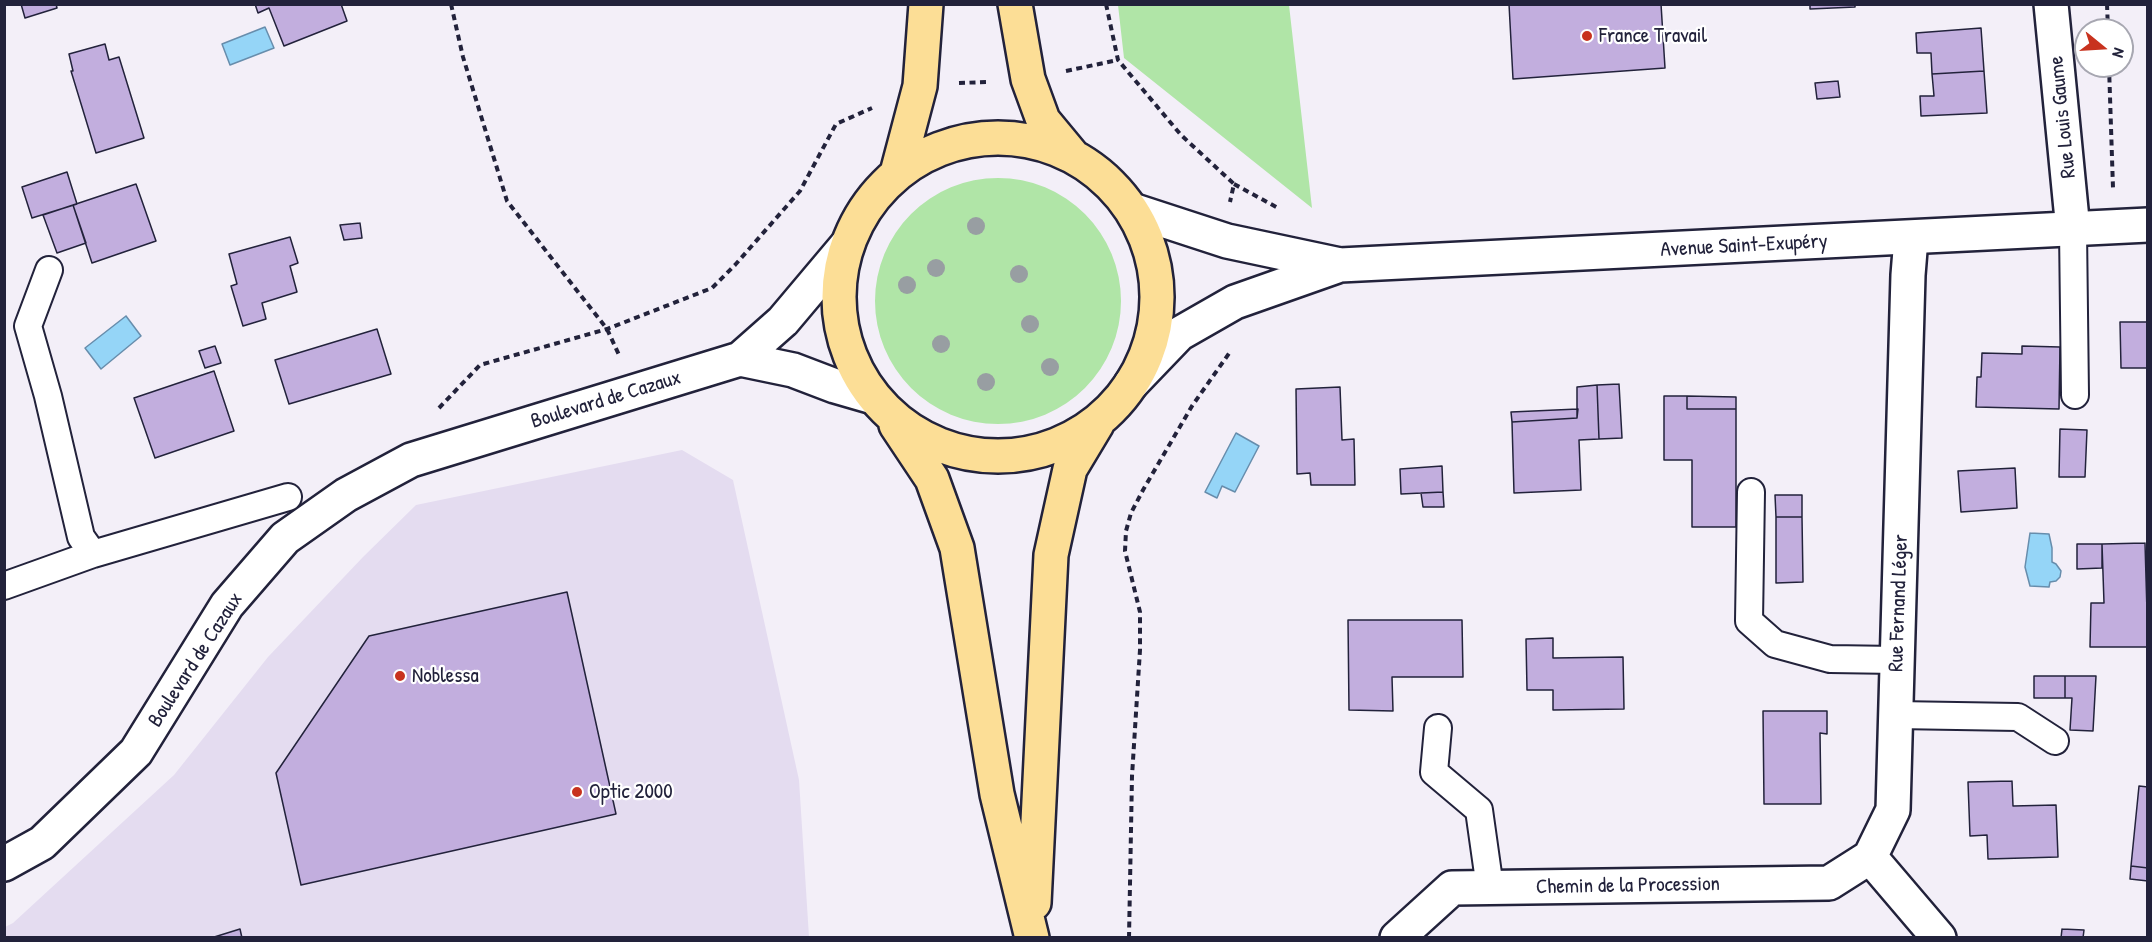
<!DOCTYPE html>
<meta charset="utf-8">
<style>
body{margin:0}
#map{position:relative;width:2152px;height:942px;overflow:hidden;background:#f3eff8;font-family:"Patrick Hand",sans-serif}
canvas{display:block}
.frame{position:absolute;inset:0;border:6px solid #22223b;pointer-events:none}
.north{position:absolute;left:2074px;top:18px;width:60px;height:60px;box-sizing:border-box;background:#fff;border:2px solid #a7a7b1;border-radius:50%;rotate:108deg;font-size:16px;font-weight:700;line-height:24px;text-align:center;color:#22223b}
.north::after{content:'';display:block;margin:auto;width:21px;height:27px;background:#c8321e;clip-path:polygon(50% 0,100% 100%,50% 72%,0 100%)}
</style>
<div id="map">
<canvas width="2152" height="942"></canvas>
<div class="frame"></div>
<div class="north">N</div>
</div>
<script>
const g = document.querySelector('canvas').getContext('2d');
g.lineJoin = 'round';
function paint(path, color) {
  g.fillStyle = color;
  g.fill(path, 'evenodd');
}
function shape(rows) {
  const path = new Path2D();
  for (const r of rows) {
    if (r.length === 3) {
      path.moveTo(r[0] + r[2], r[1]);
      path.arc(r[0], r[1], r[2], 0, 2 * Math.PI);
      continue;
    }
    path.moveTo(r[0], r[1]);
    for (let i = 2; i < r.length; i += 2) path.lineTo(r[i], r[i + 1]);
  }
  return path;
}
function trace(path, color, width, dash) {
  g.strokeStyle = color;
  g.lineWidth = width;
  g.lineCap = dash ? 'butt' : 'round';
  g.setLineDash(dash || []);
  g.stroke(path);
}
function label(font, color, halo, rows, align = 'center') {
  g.font = font + ' "Patrick Hand",sans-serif';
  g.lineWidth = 4.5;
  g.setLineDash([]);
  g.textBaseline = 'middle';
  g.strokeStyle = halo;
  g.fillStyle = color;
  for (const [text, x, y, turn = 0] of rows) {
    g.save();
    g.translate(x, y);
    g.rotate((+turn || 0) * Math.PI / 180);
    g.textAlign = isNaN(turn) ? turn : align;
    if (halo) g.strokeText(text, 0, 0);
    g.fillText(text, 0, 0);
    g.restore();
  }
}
paint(shape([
 [682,450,733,480,799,780,809,937,5,938,5,927,13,923,174,775,268,657,363,557,416,505]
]), '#e4dcf0');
paint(shape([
 [1118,5,1289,5,1312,208,1124,58],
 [998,301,123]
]), '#b0e5a7');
const water = shape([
 [265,27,274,48,230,65,222,44,265,27],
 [126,316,141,336,101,369,85,348,126,316],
 [1236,433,1259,446,1235,492,1222,486,1217,498,1205,492,1236,433],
 [2030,533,2049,534,2052,548,2052,562,2056,564,2061,571,2060,577,2056,581,2050,582,2049,587,2030,586,2025,567,2030,533]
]);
paint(water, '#95d5f7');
trace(water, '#678dac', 1.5);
const building = shape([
 [21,4,56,4,57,8,25,18,21,4],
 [255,4,341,4,347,21,284,46,269,8,258,13,255,4],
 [1509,4,1661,4,1665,68,1513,79,1509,4],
 [1810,4,1855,4,1855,7,1810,9,1810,4],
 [1981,28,1984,71,1932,74,1931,53,1917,53,1916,33,1981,28],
 [105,44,109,60,119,57,144,138,96,153,71,71,73,71,69,54,105,44],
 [1984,71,1987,113,1921,116,1920,96,1934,96,1932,74,1984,71],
 [1838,81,1840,97,1817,99,1815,83,1838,81],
 [67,172,77,204,32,218,22,187,67,172],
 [136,184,156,241,92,263,73,205,136,184],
 [73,205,86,243,57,253,43,215,73,205],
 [360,223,362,238,344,240,340,225,360,223],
 [290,237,298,263,290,266,297,292,262,303,266,319,243,326,231,286,237,284,229,254,290,237],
 [2120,322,2148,322,2148,368,2121,368,2120,322],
 [377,329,391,374,289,404,275,360,377,329],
 [215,346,221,363,205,368,199,351,215,346],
 [2022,346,2060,347,2059,409,1976,407,1977,377,1981,377,1982,353,2022,354,2022,346],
 [214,371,234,431,155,458,134,398,214,371],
 [1619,384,1622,438,1599,439,1597,385,1619,384],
 [1597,385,1599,439,1579,440,1581,490,1514,493,1512,422,1577,418,1577,387,1597,385],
 [1340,387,1342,440,1354,439,1355,485,1311,485,1310,473,1297,474,1296,389,1340,387],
 [1664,396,1687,396,1687,409,1736,409,1736,527,1692,527,1692,460,1664,460,1664,396],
 [1687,396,1736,397,1736,409,1687,409,1687,396],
 [1578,409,1577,418,1512,422,1511,412,1578,409],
 [2060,429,2087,430,2085,477,2059,477,2060,429],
 [1442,466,1443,492,1401,494,1400,469,1442,466],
 [2015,468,2017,508,1961,512,1958,471,2015,468],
 [1443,492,1444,507,1423,507,1421,493,1443,492],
 [1775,495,1802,495,1802,517,1776,517,1775,495],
 [1776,517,1802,517,1803,582,1776,583,1776,517],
 [2145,543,2148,647,2090,647,2091,603,2104,603,2102,544,2145,543],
 [2077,544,2102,544,2102,568,2077,569,2077,544],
 [567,592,616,814,301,885,276,773,369,636,567,592],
 [1348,620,1462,620,1463,677,1392,677,1393,711,1349,710,1348,620],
 [1553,638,1553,658,1623,657,1624,709,1553,710,1553,690,1527,690,1526,639,1553,638],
 [2034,676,2065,676,2065,698,2034,698,2034,676],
 [2065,676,2096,676,2093,731,2070,730,2072,698,2065,698,2065,676],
 [1763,711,1827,711,1827,734,1820,733,1821,804,1764,804,1763,711],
 [2012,781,2013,806,2056,805,2058,857,1988,859,1987,835,1970,836,1968,782,2012,781],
 [2139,786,2148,787,2148,868,2131,866,2139,786],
 [2131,866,2148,868,2148,881,2130,879,2131,866],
 [240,929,242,938,211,938,240,929],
 [2062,929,2084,930,2083,938,2061,938,2062,929]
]);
paint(building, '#c2aede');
trace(building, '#22223b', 1.5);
const service = shape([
 [2073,230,2075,395],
 [49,270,28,326,48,396,81,537,93,554],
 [1751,492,1749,621,1775,644,1830,659,1897,660],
 [4,586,93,554,288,497],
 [1896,715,2018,717,2055,741],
 [1438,728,1434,772,1479,810,1490,888]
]);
const minor = shape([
 [2051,4,2073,230],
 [1911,238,1908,275,1893,810,1870,857,1939,938],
 [1397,938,1452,888,1829,883,1870,857]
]);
const secondary = shape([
 [1132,210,1227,241,1340,265,2148,225],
 [740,359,793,370,835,386,873,397],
 [1131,384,1179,334,1235,302,1340,265],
 [4,864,42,843,136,752,227,605,285,538,346,495,411,460,740,359,783,321,847,245]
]);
const primary = shape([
 [1015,4,1028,79,1043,120,1072,155],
 [998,297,159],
 [897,173,920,86,926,4],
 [896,425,932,479,957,548,997,794,1032,938],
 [1034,903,1051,555,1070,469,1097,424]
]);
trace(service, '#22223b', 30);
trace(minor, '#22223b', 38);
trace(secondary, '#22223b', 38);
trace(primary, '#22223b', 38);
trace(shape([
 [451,4,463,57,507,201,607,329,619,355],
 [1106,4,1118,60,1181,135,1234,184,1230,202],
 [2107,4,2108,30],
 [2109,66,2113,188],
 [1066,71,1118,60],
 [959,83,987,82],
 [1234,184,1278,208],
 [439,408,480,365,607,329,712,288,735,265,800,191,836,124,872,108],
 [1129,938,1132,776,1140,650,1140,612,1125,551,1126,531,1131,513,1143,490,1192,406,1230,352]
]), '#22223b', 4, [6, 4.5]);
trace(service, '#fff', 26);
trace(minor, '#fff', 33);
trace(secondary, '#fff', 33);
trace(primary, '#fcde96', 33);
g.fillStyle = '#989ea2';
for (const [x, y] of [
 [976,226],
 [936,268],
 [1019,274],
 [907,285],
 [1030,324],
 [941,344],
 [1050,367],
 [986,382]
]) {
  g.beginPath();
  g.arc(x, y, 9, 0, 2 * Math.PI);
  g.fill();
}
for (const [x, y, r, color] of [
 [1587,36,6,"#c8321e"],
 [400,676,6,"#c8321e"],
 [577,792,6,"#c8321e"]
]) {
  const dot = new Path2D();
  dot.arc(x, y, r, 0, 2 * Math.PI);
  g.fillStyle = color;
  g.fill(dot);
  trace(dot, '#fff', 2);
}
label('21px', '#22223b', '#fff', [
 ["France Travail",1599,36],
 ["Noblessa",412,676],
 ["Optic 2000",589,792]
], 'left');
label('21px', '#22223b', '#fff', [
 ["Rue Louis Gaume",2063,117,-96],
 ["Avenue Saint-Exupéry",1744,246,-3],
 ["Boulevard de Cazaux",606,400,-17],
 ["Rue Fernand Léger",1899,603,-88],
 ["Boulevard de Cazaux",196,660,-57],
 ["Chemin de la Procession",1628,886,-1]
]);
</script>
